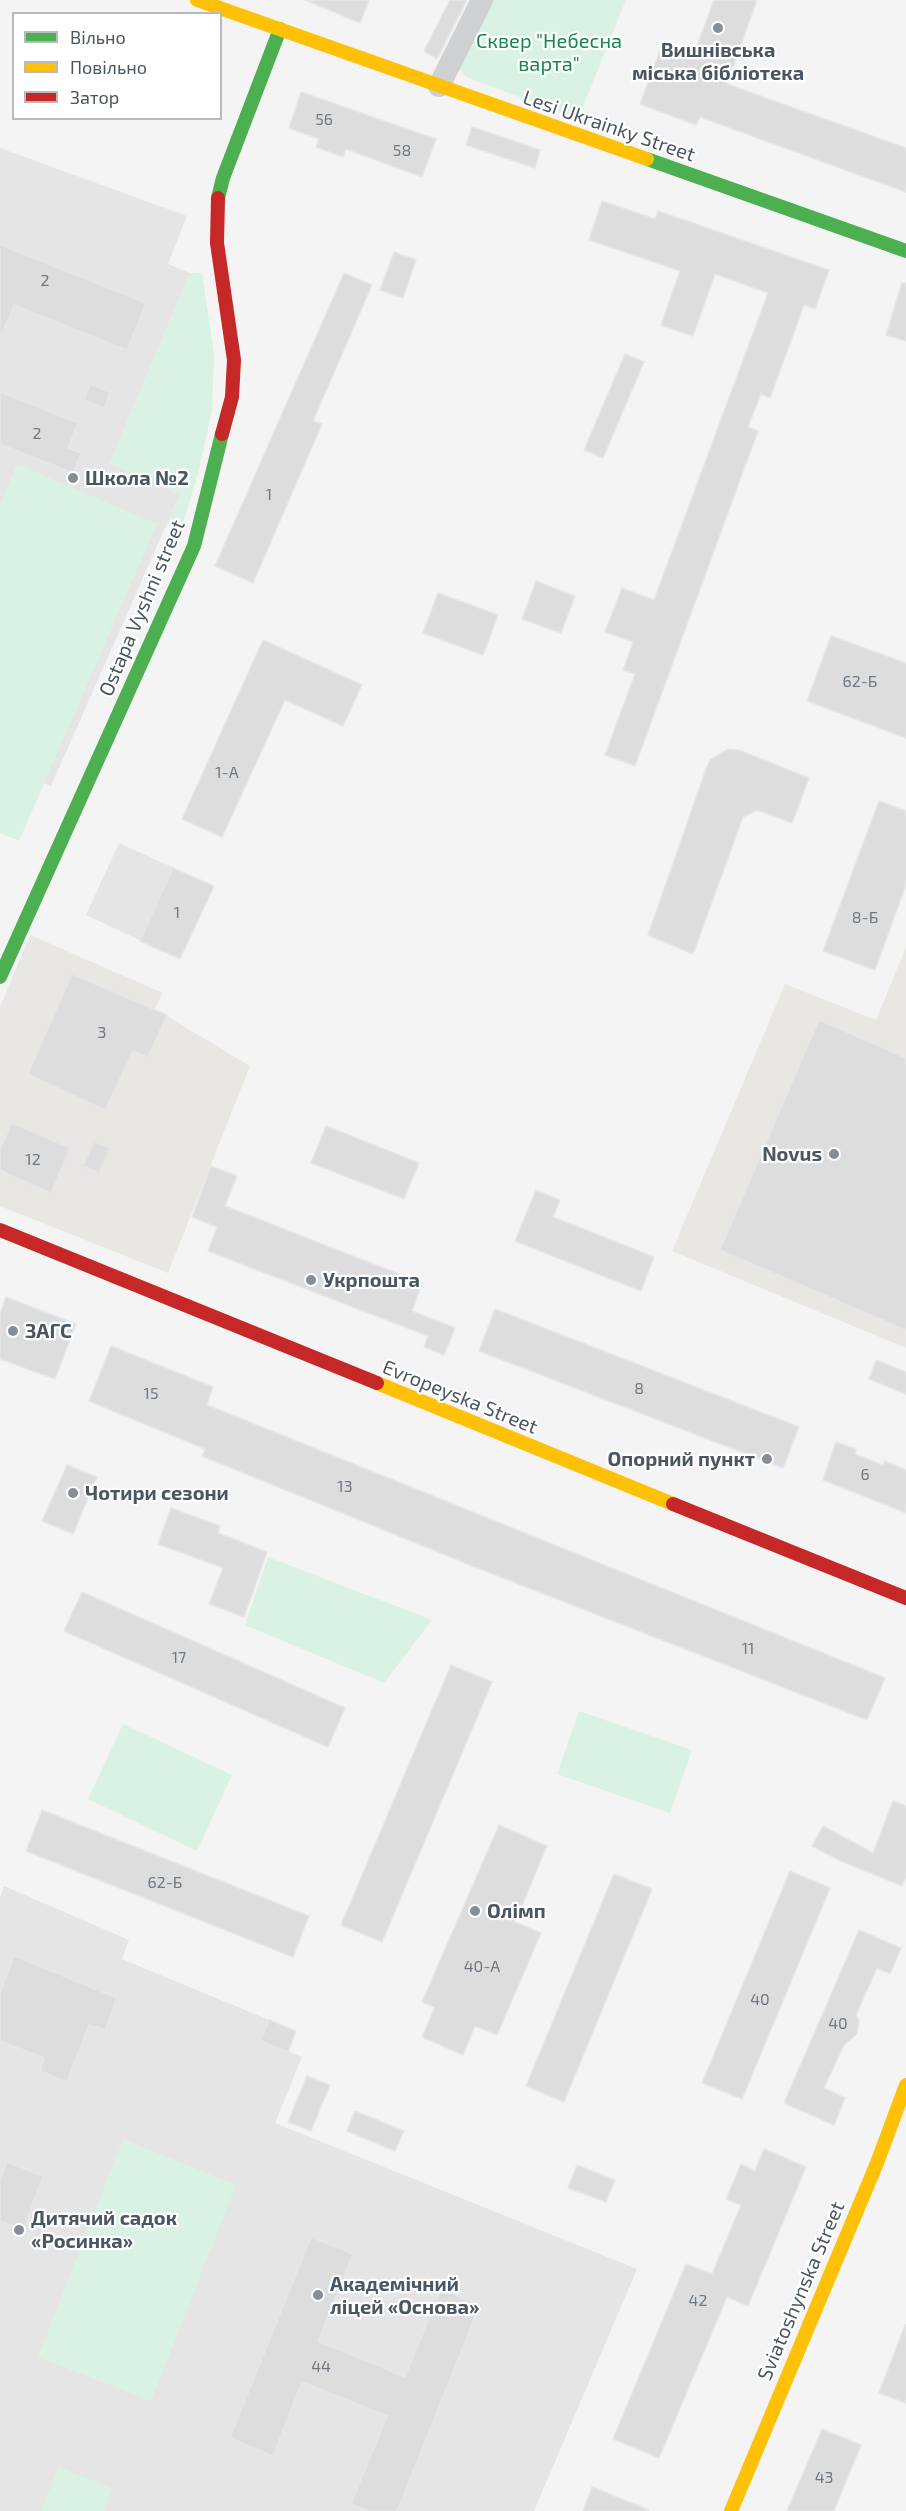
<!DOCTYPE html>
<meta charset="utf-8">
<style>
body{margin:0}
#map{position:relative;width:906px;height:2511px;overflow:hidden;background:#f4f4f4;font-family:"Exo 2",sans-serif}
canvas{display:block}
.legend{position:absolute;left:12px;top:12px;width:210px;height:108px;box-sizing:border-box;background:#fff;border:2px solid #b7bbc0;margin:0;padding:8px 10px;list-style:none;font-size:18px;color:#4a5661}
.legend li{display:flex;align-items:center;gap:12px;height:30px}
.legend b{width:30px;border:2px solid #b7bbc0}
</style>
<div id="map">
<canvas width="906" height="2511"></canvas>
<ul class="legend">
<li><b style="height:8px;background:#4caf50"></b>Вільно</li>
<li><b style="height:8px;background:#ffc107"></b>Повільно</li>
<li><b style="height:8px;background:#c62828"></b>Затор</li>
</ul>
</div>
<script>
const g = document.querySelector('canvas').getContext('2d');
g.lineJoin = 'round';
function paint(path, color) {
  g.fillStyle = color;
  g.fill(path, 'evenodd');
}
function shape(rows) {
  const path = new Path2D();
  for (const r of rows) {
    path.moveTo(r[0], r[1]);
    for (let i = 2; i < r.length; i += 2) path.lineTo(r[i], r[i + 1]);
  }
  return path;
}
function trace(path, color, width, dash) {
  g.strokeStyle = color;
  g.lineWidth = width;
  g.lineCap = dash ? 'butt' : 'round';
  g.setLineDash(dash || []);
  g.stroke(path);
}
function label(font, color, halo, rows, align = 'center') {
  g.font = font + ' "Exo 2",sans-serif';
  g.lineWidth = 4.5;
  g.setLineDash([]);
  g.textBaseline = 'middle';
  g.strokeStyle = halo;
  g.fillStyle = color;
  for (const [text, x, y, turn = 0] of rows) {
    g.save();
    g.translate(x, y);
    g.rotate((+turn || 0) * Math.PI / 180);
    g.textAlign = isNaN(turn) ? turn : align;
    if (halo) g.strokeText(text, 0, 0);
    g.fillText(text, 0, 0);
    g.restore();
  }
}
paint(shape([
 [30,935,163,993,155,1009,250,1066,168,1273,0,1206,0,1007],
 [906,947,906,1348,672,1251,785,984,876,1020]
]), '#e8e7e3');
paint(shape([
 [0,148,187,216,168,264,190,273,110,463,180,494,51,786,0,765],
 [119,843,214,886,180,959,86,915],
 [4,1886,129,1940,122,1959,269,2020,261,2041,302,2057,275,2123,637,2269,534,2511,0,2511,0,1897]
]), '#e6e5e6');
paint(shape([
 [490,0,626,0,578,119,466,77,461,72,459,66],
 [190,273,202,273,214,354,212,411,198,474,181,529,167,524,180,494,110,463],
 [17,464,157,524,19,841,0,833,0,505],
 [268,1557,432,1620,384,1683,245,1625],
 [579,1711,692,1750,670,1813,557,1774],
 [123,1724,232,1775,197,1851,88,1799],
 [123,2139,236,2185,151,2401,38,2357],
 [58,2467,112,2488,104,2511,41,2511]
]), '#d9f2e3');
const building = shape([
 [305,0,369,0,360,23,305,0],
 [450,0,467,0,437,59,424,51,450,0],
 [714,0,757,0,727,84,906,148,906,192,700,117,696,125,640,104,662,45,693,56,714,0],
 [301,92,436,139,422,177,346,149,343,157,316,147,319,139,289,128,301,92],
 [472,127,540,150,535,168,466,145,472,127],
 [602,201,655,219,658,211,829,270,815,309,804,305,770,398,761,394,748,427,758,431,635,766,605,755,635,674,623,670,633,642,605,632,622,588,654,600,768,293,715,274,693,336,661,325,680,271,589,240,602,201],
 [0,245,146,303,127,350,14,305,0,338,0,245],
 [394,252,416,260,403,298,380,290,394,252],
 [344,273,372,285,313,421,322,424,253,583,215,566,344,273],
 [902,283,906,283,906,341,886,335,902,283],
 [625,354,644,362,603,458,584,450,625,354],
 [90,384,110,392,104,408,84,400,90,384],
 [0,392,78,423,68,448,81,453,73,473,0,444,0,392],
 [536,581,575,596,561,633,522,619,536,581],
 [438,593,498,615,483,655,423,633,438,593],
 [831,636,906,663,906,738,807,701,831,636],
 [263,640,362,685,343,726,285,700,222,837,182,819,263,640],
 [728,749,739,750,809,778,792,823,757,810,743,817,693,954,648,935,706,769,710,760,728,749],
 [879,801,906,811,906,885,875,970,823,951,879,801],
 [173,868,214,886,180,959,140,941,173,868],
 [72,974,167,1015,148,1057,133,1051,105,1110,28,1074,72,974],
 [819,1020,906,1058,906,1330,720,1250,819,1020],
 [12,1123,70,1148,51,1193,0,1170,0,1150,12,1123],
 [326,1126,419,1163,404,1199,311,1163,326,1126],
 [94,1142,110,1148,99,1173,83,1166,94,1142],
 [211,1166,237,1176,225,1206,422,1283,412,1311,455,1328,444,1355,424,1347,428,1336,208,1251,217,1227,192,1217,211,1166],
 [536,1190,560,1200,553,1217,654,1257,641,1291,515,1241,536,1190],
 [6,1297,76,1324,55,1379,0,1359,0,1314,6,1297],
 [495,1309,799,1427,783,1468,479,1351,495,1309],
 [111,1346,213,1387,207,1405,885,1678,867,1720,475,1567,202,1456,205,1449,89,1401,111,1346],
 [876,1360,906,1372,906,1394,869,1379,876,1360],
 [836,1442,856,1449,855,1454,883,1465,885,1461,906,1470,906,1513,823,1480,836,1442],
 [67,1465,97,1477,73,1534,42,1521,67,1465],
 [171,1508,220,1526,218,1533,267,1552,244,1617,209,1604,223,1568,158,1544,171,1508],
 [82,1592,345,1708,328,1747,64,1631,82,1592],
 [451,1665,492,1682,382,1942,341,1925,451,1665],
 [893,1801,906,1806,906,1877,902,1886,841,1861,812,1846,823,1826,873,1853,893,1801],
 [42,1810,309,1916,293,1957,26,1851,42,1810],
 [499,1825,547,1846,515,1922,541,1933,497,2035,475,2026,463,2055,422,2037,435,2007,422,2002,499,1825],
 [790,1871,830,1888,742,2099,702,2083,790,1871],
 [614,1874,652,1889,564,2102,526,2086,614,1874],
 [859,1930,901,1948,890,1974,877,1968,856,2015,859,2021,857,2034,844,2045,824,2088,845,2098,834,2125,784,2103,859,1930],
 [14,1956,117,1998,105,2030,89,2024,67,2082,40,2071,44,2058,0,2041,0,1994,14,1956],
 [269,2020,296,2031,288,2052,261,2041,269,2020],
 [307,2076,330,2085,311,2131,288,2122,307,2076],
 [355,2111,404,2131,395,2151,347,2131,355,2111],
 [764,2149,806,2167,748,2306,727,2297,659,2458,613,2439,686,2264,712,2274,741,2205,726,2199,741,2164,755,2171,764,2149],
 [7,2162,43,2176,23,2230,0,2221,0,2180,7,2162],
 [577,2165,615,2180,606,2202,568,2188,577,2165],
 [311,2237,353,2254,318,2341,405,2377,441,2289,480,2305,397,2511,368,2511,351,2504,387,2416,302,2382,273,2456,230,2438,311,2237],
 [905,2325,906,2325,906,2403,879,2393,905,2325],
 [822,2429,861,2445,834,2511,787,2511,822,2429],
 [592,2487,649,2510,649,2511,583,2511,592,2487]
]);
paint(building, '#ddddde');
trace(building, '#e5e6e7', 1.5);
trace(shape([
 [439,86,482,0]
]), '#ced0d2', 22);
trace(shape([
 [647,159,906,251],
 [218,198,223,178,280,29],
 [0,977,194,546,222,434]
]), '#4caf50', 14);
trace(shape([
 [197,0,647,159],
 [377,1383,673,1504],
 [731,2511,877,2163,906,2085]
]), '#ffc107', 14);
trace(shape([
 [218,198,217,243,234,360,232,397,222,434],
 [0,1230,377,1383],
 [673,1504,906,1598]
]), '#c62828', 14);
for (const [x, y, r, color] of [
 [718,28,6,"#868d94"],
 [73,478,6,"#868d94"],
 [834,1154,6,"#868d94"],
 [311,1280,6,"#868d94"],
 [13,1331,6,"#868d94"],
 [767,1459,6,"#868d94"],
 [73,1493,6,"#868d94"],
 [475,1911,6,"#868d94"],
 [19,2230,6,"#868d94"],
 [318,2295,6,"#868d94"]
]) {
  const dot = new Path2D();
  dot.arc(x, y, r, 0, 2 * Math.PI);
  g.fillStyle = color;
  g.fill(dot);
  trace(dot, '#fff', 2);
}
label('16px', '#707881', null, [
 ["56",324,120],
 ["58",402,151],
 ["2",45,281],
 ["2",37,434],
 ["1",269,495],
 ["62-Б",860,682],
 ["1-А",227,773],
 ["1",177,913],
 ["8-Б",865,918],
 ["3",102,1033],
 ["12",33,1160],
 ["8",639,1389],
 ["15",151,1394],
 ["6",865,1475],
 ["13",345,1487],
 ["11",748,1649],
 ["17",179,1658],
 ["62-Б",165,1883],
 ["40-А",482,1967],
 ["40",760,2000],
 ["40",838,2024],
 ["42",698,2301],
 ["44",321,2367],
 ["43",824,2478]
]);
label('20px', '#17864f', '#fff', [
 ["Сквер \"Небесна",549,41],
 ["варта\"",549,64]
]);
label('bold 20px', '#4a5661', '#fff', [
 ["Вишнівська",718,50,"center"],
 ["міська бібліотека",718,73,"center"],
 ["Школа №2",85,478],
 ["Novus",822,1154,"right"],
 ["Укрпошта",323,1280],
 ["ЗАГС",25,1331],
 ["Опорний пункт",755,1459,"right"],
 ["Чотири сезони",85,1493],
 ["Олімп",487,1911],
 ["Дитячий садок",31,2218],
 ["«Росинка»",31,2241],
 ["Академічний",330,2284],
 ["ліцей «Основа»",330,2307]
], 'left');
label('20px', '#4a5661', '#fff', [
 ["Lesi Ukrainky Street",609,126,19],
 ["Ostapa Vyshni street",142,608,-67],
 ["Evropeyska Street",460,1397,22],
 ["Sviatoshynska Street",801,2291,-67]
]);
</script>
